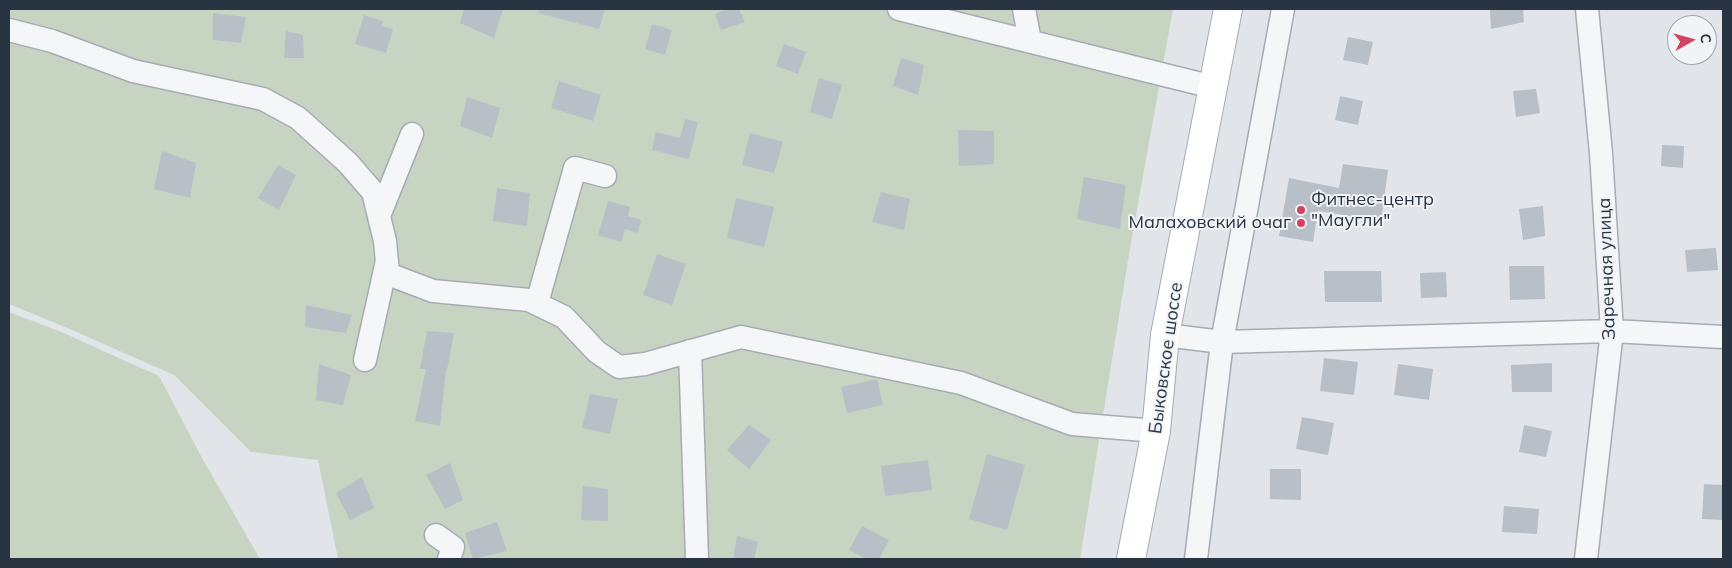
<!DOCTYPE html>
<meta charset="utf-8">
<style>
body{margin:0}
#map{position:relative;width:1732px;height:568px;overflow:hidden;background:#e1e5ea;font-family:Mulish,sans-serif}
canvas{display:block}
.frame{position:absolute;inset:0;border:10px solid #293442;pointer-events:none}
.north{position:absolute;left:1667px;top:15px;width:50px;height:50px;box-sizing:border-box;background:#f1f4f7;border:1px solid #a1a7af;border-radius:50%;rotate:83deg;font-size:14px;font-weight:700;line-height:20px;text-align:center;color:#293442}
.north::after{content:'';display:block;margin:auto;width:18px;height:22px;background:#d24361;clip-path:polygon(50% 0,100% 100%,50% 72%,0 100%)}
</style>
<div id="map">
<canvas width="1732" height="568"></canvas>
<div class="frame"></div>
<div class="north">С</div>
</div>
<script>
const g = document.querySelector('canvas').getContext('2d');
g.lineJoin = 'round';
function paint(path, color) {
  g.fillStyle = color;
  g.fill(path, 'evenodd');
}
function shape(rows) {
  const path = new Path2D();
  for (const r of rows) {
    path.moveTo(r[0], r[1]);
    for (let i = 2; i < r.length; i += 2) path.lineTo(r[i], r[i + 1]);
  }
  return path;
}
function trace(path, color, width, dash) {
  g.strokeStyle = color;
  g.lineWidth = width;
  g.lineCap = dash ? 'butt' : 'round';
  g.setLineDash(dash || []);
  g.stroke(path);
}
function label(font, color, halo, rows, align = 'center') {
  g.font = font + ' Mulish,sans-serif';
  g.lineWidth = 4;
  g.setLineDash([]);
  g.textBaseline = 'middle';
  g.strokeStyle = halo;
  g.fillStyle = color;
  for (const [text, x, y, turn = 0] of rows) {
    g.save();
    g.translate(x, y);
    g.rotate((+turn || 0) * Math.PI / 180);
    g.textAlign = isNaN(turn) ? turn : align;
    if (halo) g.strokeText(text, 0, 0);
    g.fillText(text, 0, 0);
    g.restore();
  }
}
paint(shape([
 [9,9,1173,9,1129,254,1080,559,338,559,318,460,251,452,174,375,72,330,9,304],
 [9,312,59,331,159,376,202,458,260,559,9,559]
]), '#c8d4c2');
paint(shape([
 [464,9,503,9,494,38,460,23],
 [539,9,605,9,599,29,538,13],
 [728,9,739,9,745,22,721,30,715,14],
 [1490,9,1523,9,1524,22,1491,29],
 [213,13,246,17,241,43,213,40],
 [364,15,383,21,381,26,393,29,386,53,355,44],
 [652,24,672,30,665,55,645,49],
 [286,31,303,35,304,58,284,58],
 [1348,37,1373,42,1368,65,1343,60],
 [784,44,806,52,798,74,776,66],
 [901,58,924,65,918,95,893,86],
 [819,78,842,85,832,119,810,112],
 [559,81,601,95,593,121,551,108],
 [1536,89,1540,113,1516,117,1513,91],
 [1340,96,1363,101,1358,125,1335,120],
 [467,97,500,108,492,138,460,126],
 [685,119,698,122,689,159,652,150,656,132,680,138],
 [958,130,994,131,994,164,959,166],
 [750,133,783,142,774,173,742,165],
 [1662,145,1684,146,1683,168,1661,166],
 [162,151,196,163,190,198,154,189],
 [1343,164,1388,170,1381,221,1318,211,1313,242,1279,236,1289,178,1339,188],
 [278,165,296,175,279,210,258,198],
 [1084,177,1126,185,1120,229,1077,219],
 [497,188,530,193,527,226,493,221],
 [881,192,910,199,904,230,872,222],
 [736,198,774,207,764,247,727,238],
 [608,201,630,207,628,216,641,220,638,233,625,229,621,242,598,235],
 [1543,206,1545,236,1523,240,1519,209],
 [1716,248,1718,270,1687,272,1685,250],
 [657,254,686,264,672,305,643,295],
 [1509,266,1544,266,1545,299,1510,300],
 [1324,271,1381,271,1382,302,1325,302],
 [1446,272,1447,297,1421,298,1420,273],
 [306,305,352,315,346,333,305,327],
 [427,331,454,333,447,370,446,370,440,426,415,421,426,369,420,369],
 [1324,358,1358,362,1354,395,1320,391],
 [1552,363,1552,392,1512,392,1511,365],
 [319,364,351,375,343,405,316,400],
 [1398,364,1433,369,1429,400,1394,395],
 [877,379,883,405,847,413,841,387],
 [590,394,618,399,610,434,582,428],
 [1302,417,1334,423,1328,455,1296,449],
 [749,425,771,440,749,469,727,450],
 [1524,425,1552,431,1546,457,1519,452],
 [987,454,1025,465,1007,530,969,519],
 [928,460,932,490,885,496,881,466],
 [450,463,463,500,445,509,426,475],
 [1270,469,1301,469,1301,500,1270,499],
 [362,477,374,508,350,520,336,493],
 [1704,484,1723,485,1723,520,1702,519],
 [583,486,608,489,608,521,581,520],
 [1504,506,1539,509,1537,534,1502,532],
 [497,522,507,551,473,559,465,533],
 [862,526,889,540,879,559,867,559,849,550],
 [737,536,758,542,754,559,733,559]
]), '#b8bfc7');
const minor = shape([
 [899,9,1213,87],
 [1024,9,1030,41],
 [9,30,52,41,133,71,263,99,298,118,348,163,373,192,385,241,388,274,433,291,529,300,564,317,597,352,619,367,645,364,741,337,961,383,1072,424,1156,431],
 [379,216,412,134],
 [537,303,575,168,605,176],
 [1165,335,1222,342,1612,331,1723,337],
 [690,351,697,559],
 [365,360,387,261],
 [436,535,453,547,449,559],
 [1196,559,1222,342,1283,9],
 [1586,559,1612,331,1601,153,1587,9]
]);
const major = shape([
 [1131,559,1156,431,1165,335,1228,9]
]);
trace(minor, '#a6acb4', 25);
trace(major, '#a0aab6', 30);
trace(minor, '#f4f6f8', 22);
trace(major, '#fff', 28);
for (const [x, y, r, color] of [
 [1301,210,5,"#d24361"],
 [1301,223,5,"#d24361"]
]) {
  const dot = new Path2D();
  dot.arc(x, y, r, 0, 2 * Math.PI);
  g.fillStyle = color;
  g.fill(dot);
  trace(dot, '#f1f4f7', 2);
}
label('18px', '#293442', '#f1f4f7', [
 ["Фитнес-центр",1311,200],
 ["\"Маугли\"",1311,221],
 ["Малаховский очаг",1291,223,"right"]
], 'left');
label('18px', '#293442', '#f1f4f7', [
 ["Заречная улица",1607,269,-92],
 ["Быковское шоссе",1166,358,-82]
]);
</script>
